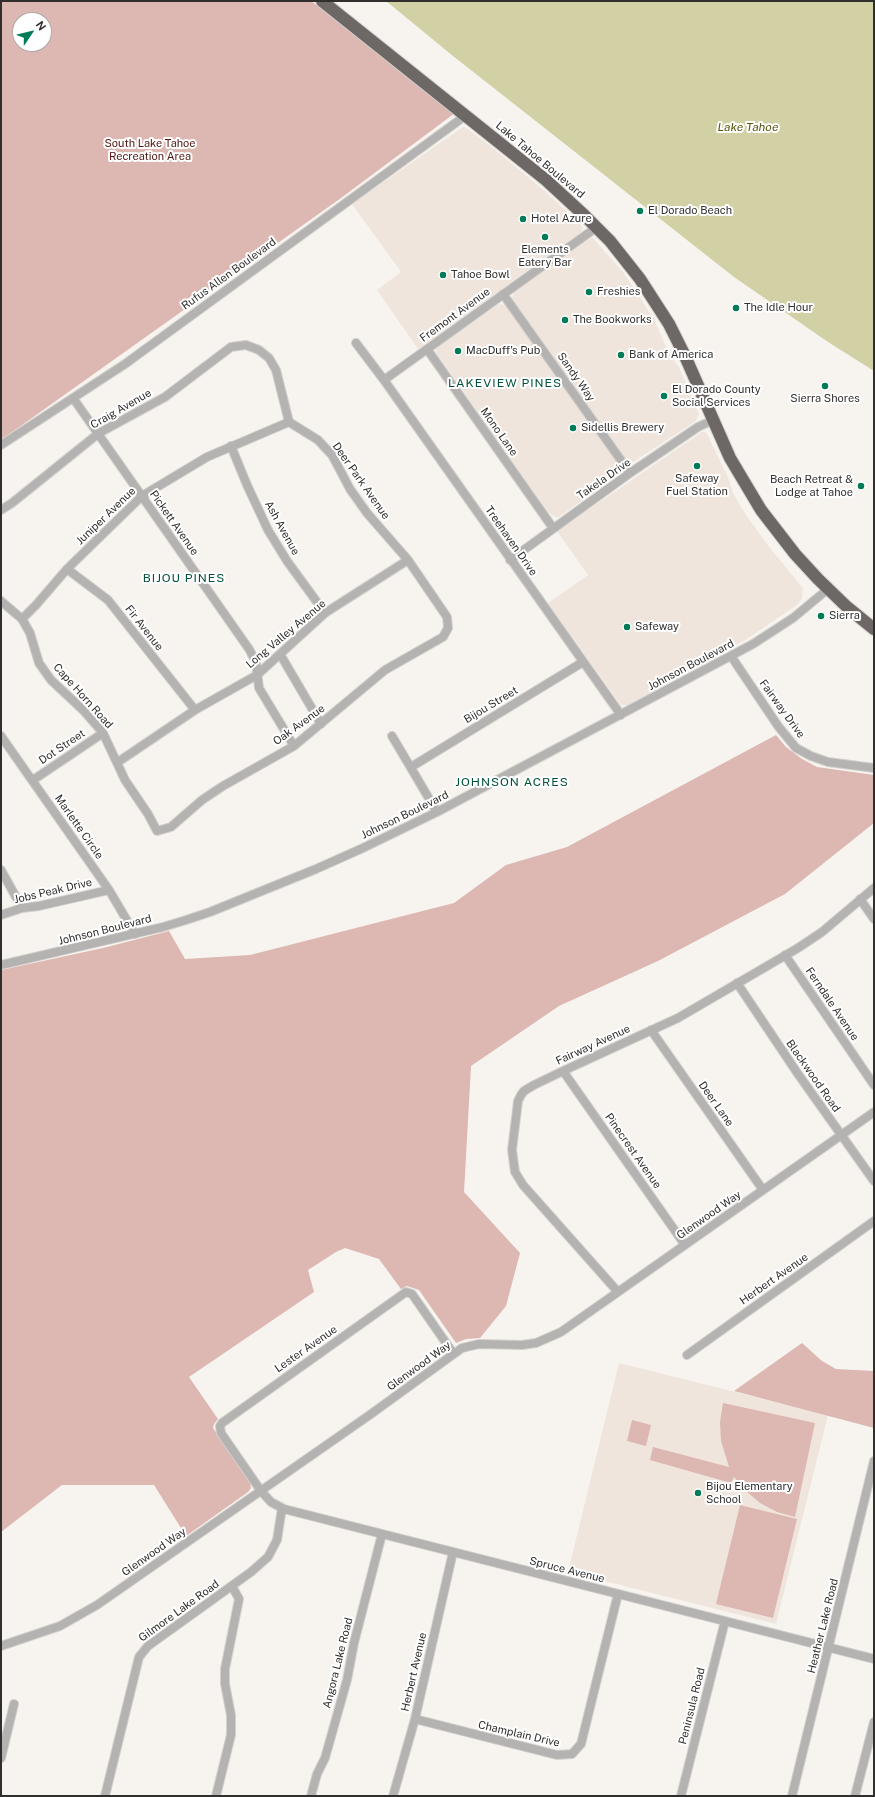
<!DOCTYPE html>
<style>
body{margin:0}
#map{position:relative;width:875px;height:1797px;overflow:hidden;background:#f7f4f0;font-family:"Public Sans",sans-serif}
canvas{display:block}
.frame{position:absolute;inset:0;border:2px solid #302f2e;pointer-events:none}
.north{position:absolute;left:12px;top:12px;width:40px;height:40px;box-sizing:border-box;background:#fff;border:1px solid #acacab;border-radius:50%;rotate:55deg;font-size:11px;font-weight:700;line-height:16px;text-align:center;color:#302f2e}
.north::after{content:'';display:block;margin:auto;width:14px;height:18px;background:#007b58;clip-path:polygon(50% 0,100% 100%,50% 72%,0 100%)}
</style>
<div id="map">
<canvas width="875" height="1797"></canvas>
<div class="frame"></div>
<div class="north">N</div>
</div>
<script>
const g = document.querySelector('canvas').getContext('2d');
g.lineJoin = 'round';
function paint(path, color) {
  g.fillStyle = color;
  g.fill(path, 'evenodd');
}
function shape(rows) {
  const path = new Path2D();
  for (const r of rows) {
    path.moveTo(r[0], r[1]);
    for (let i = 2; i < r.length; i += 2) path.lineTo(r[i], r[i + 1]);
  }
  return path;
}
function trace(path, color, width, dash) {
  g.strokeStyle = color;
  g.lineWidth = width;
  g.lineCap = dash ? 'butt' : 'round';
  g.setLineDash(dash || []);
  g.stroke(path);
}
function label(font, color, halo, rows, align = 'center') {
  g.font = font + ' "Public Sans",sans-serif';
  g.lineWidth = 4;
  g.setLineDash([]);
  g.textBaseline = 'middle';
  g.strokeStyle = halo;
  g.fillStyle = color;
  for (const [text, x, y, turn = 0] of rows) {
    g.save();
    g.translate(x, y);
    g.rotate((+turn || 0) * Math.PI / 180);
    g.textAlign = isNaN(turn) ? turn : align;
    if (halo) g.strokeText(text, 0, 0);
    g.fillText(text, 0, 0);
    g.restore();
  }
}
paint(shape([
 [463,127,465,127,488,144,546,192,581,225,583,229,579,234,418,349,377,290,401,272,352,204],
 [592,237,623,272,654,319,668,351,679,367,699,414,696,421,633,462,626,459,512,298,515,291],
 [499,304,504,305,509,310,620,467,621,471,616,476,559,517,555,517,548,512,436,352,436,348,439,345],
 [702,432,705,432,708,436,728,477,733,493,746,515,770,548,803,588,802,599,797,605,747,639,628,705,621,705,548,603,588,575,557,531],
 [619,1363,828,1415,776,1624,568,1572]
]), '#efe5dc');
paint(shape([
 [1,1,311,1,370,43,455,113,341,198,1,440],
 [20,20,44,20,44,44,20,44],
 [776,735,786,747,802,759,817,767,874,775,874,823,785,894,658,961,559,1006,471,1066,464,1192,520,1253,506,1306,480,1338,466,1339,456,1343,419,1290,407,1286,401,1289,379,1259,345,1248,336,1252,308,1270,314,1292,189,1377,218,1419,214,1424,213,1428,250,1483,251,1488,248,1492,186,1536,154,1485,62,1485,1,1532,1,970,103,948,169,931,185,959,250,955,454,903,506,865,567,847],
 [802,1343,822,1361,836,1369,874,1371,874,1428,734,1391],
 [723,1403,815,1423,795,1517,777,1512,760,1503,746,1491,734,1477,731,1483,650,1460,653,1447,729,1467,721,1441,720,1422],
 [632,1420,651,1425,646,1446,627,1441],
 [740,1505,797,1519,773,1618,716,1604]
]), '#ddb7b2');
paint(shape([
 [386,1,874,1,874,371,828,342,734,277,453,56]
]), '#d2d1a5');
const minor = shape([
 [503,294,630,473],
 [356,343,384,380,621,715],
 [427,349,553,528],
 [384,380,597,227],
 [73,398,249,649,256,662,259,688,294,746],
 [1,445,125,364,465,116],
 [231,446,247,485,268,530,287,561,325,613],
 [1,510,12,503,99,433,165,397,231,347,246,345,259,350,269,358,276,370,289,422,318,440,332,455,350,489,367,513,408,560,447,617,448,628,443,637,385,670,294,746,223,786,202,800,171,827,157,831,148,814,125,780,103,733,83,710,51,680,39,663,30,633,22,619,1,601],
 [510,560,630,473,698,427,713,420],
 [67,569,108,600,195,710],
 [22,619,36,605,67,569,142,496,207,457,289,422],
 [280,654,321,724],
 [731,656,778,726,796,748,811,756,828,762,874,768],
 [1,736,109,890,135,934],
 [392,736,437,812],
 [118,762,195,710,257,675,325,613,408,560],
 [411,767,583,662],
 [33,780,103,733],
 [1,870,22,908],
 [860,899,874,919],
 [1,915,22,908,39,906,109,890],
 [785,955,874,1085],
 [1,965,163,927,186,920,210,912,316,869,363,848,437,812,753,644,793,618,828,589],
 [737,983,798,1074,874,1181],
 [651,1030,763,1190],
 [563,1071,685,1245],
 [618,1292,523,1185,515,1172,512,1150,518,1101,521,1095,524,1091,534,1085,563,1071,678,1018,798,948,822,932,874,888],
 [453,1353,412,1294,406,1292,222,1423,220,1426,221,1433,261,1491,271,1502,284,1509,874,1659],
 [687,1355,874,1221],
 [1,1646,60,1626,97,1605,371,1414,462,1348,479,1344,522,1345,536,1343,561,1332,874,1112],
 [415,1719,557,1755,572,1754,581,1744,618,1594],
 [1,1758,14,1704],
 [105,1796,139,1657,148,1646,251,1572,268,1557,277,1540,282,1508],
 [216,1796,231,1735,231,1715,225,1684,225,1669,239,1599,232,1586],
 [311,1796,317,1774,325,1758,347,1680,354,1643,382,1534],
 [393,1796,415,1719,453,1552],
 [681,1796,725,1621],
 [792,1796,874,1461],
 [855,1796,874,1722]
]);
const highway = shape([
 [322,1,546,180,585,216,610,241,640,279,669,324,685,356,730,458,761,510,795,554,818,579,847,607,874,629]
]);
trace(minor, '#d3d1cd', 10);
trace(highway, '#d3d1cd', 14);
trace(minor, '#b5b3b2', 8);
trace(highway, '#6d6866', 12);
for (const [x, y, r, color] of [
 [640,211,4,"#007b58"],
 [523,219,4,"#007b58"],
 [545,237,4,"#007b58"],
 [443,275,4,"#007b58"],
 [589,292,4,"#007b58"],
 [736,308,4,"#007b58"],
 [565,320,4,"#007b58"],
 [458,351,4,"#007b58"],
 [621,355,4,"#007b58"],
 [825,386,4,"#007b58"],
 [664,396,4,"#007b58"],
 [573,428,4,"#007b58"],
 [697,466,4,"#007b58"],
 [861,486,4,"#007b58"],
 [821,616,4,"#007b58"],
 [627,627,4,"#007b58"],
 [698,1493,4,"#007b58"]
]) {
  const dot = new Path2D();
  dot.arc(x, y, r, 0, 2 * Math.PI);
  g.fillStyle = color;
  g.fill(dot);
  trace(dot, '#fff', 1.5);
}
label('11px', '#501612', '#fff', [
 ["South Lake Tahoe",150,144],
 ["Recreation Area",150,157]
]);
label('11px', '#302f2e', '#fff', [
 ["Lake Tahoe Boulevard",540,160,40],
 ["Rufus Allen Boulevard",229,274,-36],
 ["Fremont Avenue",455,315,-36],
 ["Sandy Way",576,377,55],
 ["Craig Avenue",121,409,-30],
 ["Mono Lane",499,432,55],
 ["Takela Drive",604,479,-35],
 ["Deer Park Avenue",361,481,55],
 ["Juniper Avenue",106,516,-44],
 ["Pickett Avenue",174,523,55],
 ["Ash Avenue",282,528,61],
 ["Treehaven Drive",511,541,55],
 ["Fir Avenue",144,628,52],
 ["Long Valley Avenue",286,634,-40],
 ["Johnson Boulevard",691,665,-28],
 ["Cape Horn Road",83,696,48],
 ["Bijou Street",491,705,-31],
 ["Fairway Drive",782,709,54],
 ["Oak Avenue",299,725,-36],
 ["Dot Street",62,747,-34],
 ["Johnson Boulevard",405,815,-26],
 ["Marlette Circle",79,827,55],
 ["Jobs Peak Drive",53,891,-13],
 ["Johnson Boulevard",105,930,-14],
 ["Ferndale Avenue",832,1004,56],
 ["Fairway Avenue",593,1045,-25],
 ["Blackwood Road",813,1076,55],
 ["Deer Lane",716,1104,55],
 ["Pinecrest Avenue",633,1151,55],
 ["Glenwood Way",709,1215,-35],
 ["Herbert Avenue",774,1279,-35],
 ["Lester Avenue",306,1349,-35],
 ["Glenwood Way",419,1366,-36],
 ["Glenwood Way",154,1552,-35],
 ["Spruce Avenue",567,1570,14],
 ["Gilmore Lake Road",179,1611,-36],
 ["Heather Lake Road",823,1626,-76],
 ["Angora Lake Road",338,1663,-76],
 ["Herbert Avenue",414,1672,-77],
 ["Peninsula Road",692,1706,-76],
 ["Champlain Drive",519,1734,13]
]);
label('11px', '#302f2e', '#fff', [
 ["El Dorado Beach",648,211],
 ["Hotel Azure",531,219],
 ["Elements",545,250,"center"],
 ["Eatery Bar",545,263,"center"],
 ["Tahoe Bowl",451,275],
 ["Freshies",597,292],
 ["The Idle Hour",744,308],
 ["The Bookworks",573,320],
 ["MacDuff's Pub",466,351],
 ["Bank of America",629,355],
 ["El Dorado County",672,390],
 ["Social Services",672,403],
 ["Sierra Shores",825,399,"center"],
 ["Sidellis Brewery",581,428],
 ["Safeway",697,479,"center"],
 ["Fuel Station",697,492,"center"],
 ["Beach Retreat &",853,480,"right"],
 ["Lodge at Tahoe",853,493,"right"],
 ["Sierra",829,616],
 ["Safeway",635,627],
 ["Bijou Elementary",706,1487],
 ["School",706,1500]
], 'left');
label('italic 12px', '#57540c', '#fff', [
 ["Lake Tahoe",748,127]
]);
g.letterSpacing = '1px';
label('12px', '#02513a', '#fff', [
 ["LAKEVIEW PINES",505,383],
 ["BIJOU PINES",184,578],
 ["JOHNSON ACRES",512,782]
]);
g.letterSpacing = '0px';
</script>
